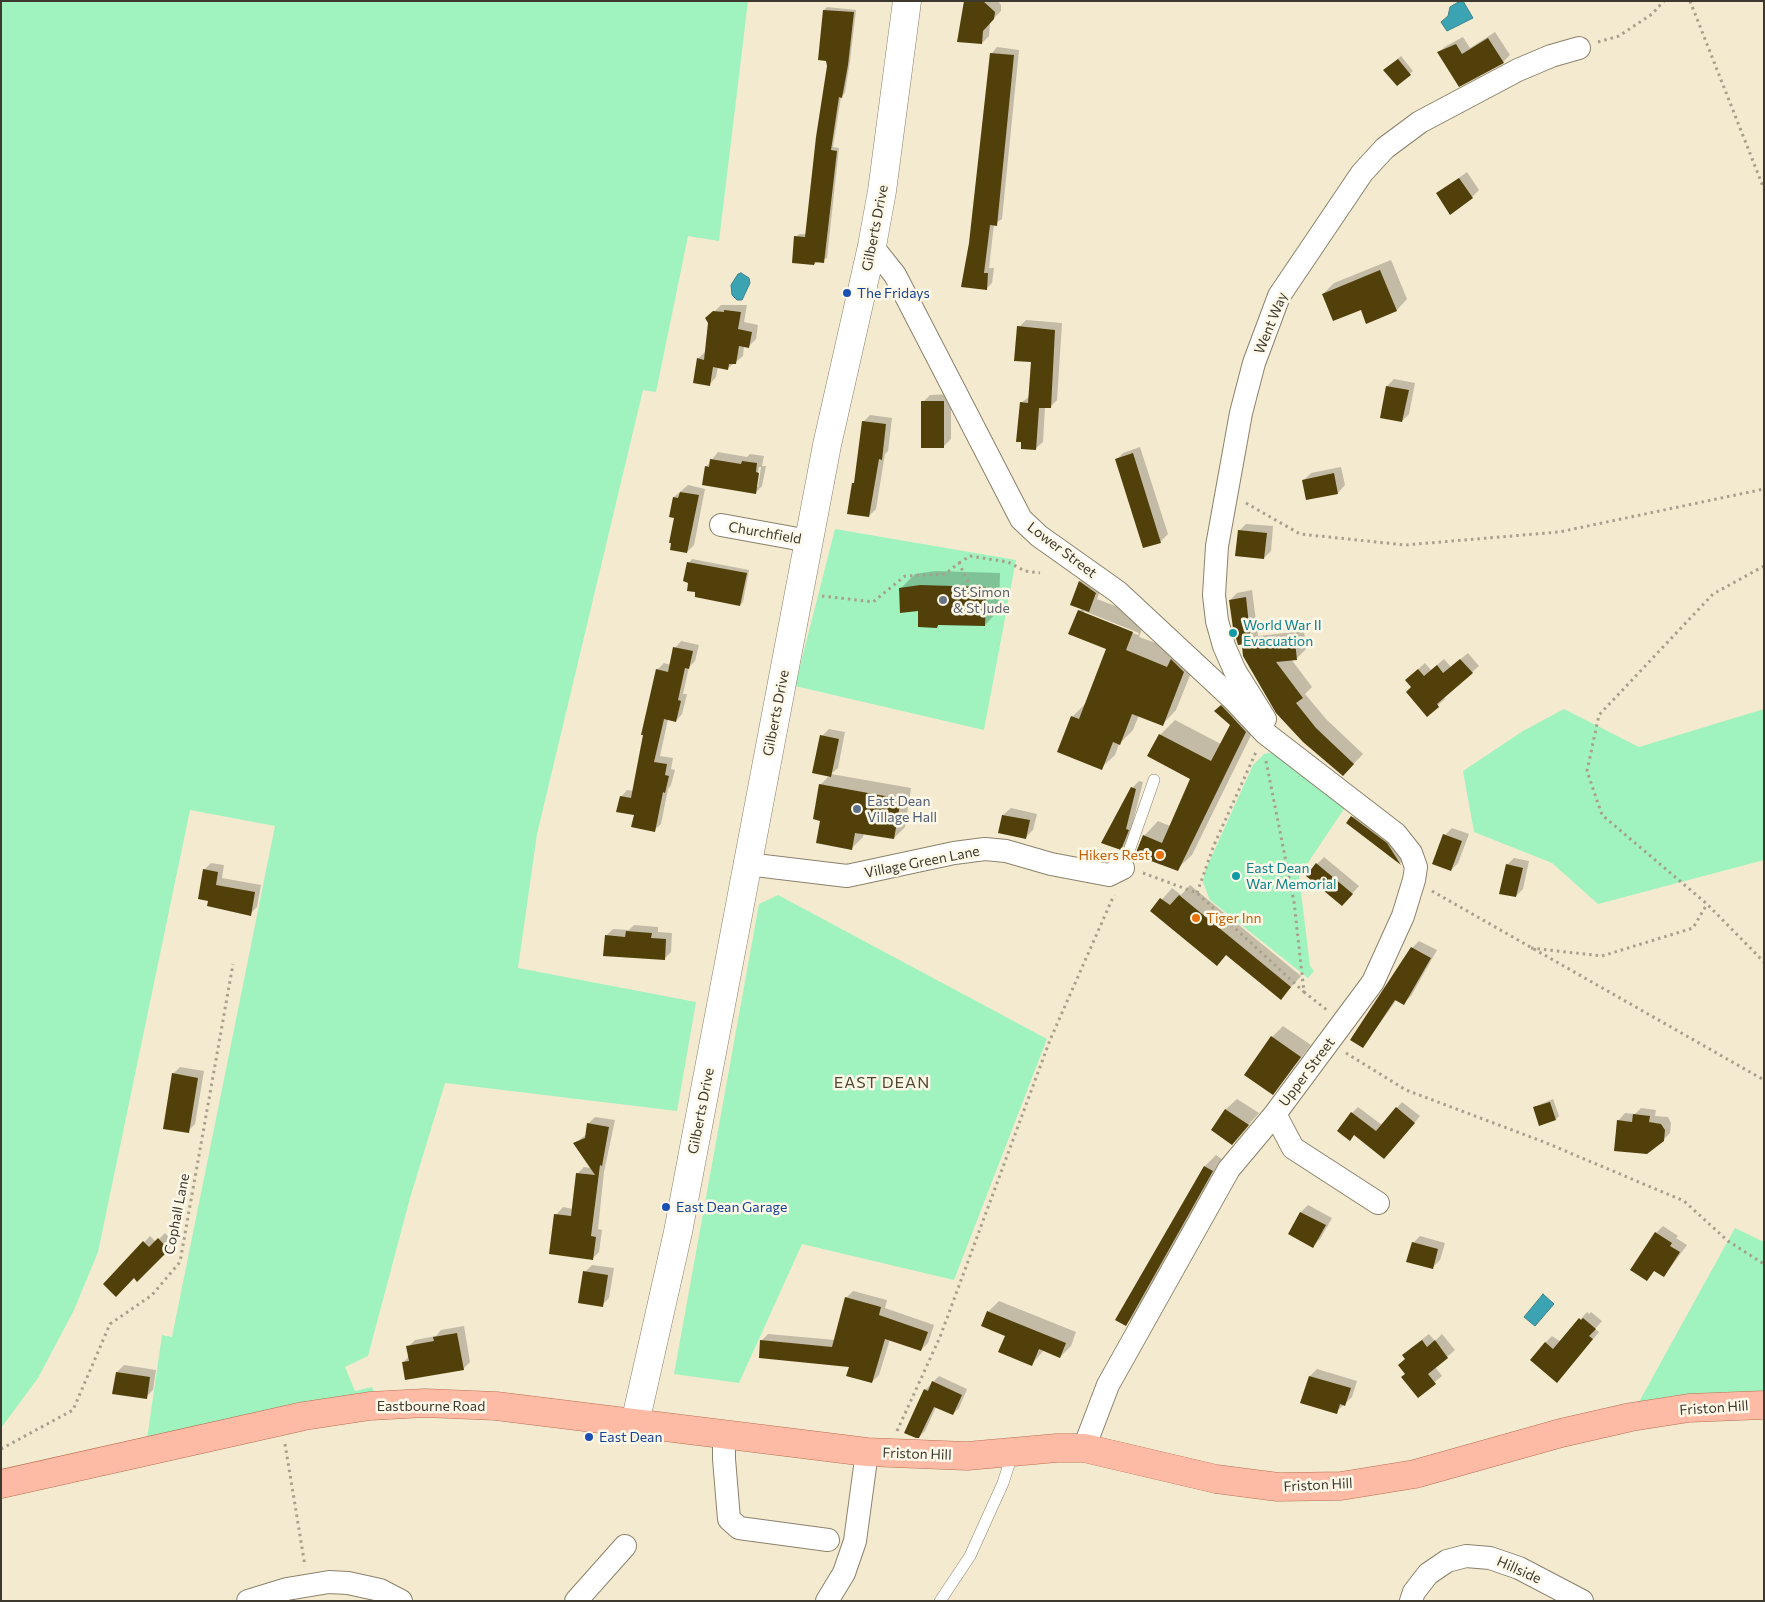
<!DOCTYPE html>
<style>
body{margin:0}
#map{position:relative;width:1765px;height:1602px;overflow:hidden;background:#f4ead0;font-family:Commissioner,sans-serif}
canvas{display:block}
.frame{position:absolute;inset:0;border:2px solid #3d392f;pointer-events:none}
</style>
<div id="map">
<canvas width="1765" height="1602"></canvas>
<div class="frame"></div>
</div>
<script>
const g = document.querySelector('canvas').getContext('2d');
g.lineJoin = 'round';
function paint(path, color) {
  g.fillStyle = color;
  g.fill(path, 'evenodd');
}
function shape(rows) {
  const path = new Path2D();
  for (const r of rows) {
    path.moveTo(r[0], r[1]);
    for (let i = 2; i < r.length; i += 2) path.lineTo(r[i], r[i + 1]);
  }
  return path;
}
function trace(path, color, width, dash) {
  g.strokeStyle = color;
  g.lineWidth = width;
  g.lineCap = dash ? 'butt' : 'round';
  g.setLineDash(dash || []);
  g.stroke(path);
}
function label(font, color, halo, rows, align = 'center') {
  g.font = font + ' Commissioner,sans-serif';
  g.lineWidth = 5;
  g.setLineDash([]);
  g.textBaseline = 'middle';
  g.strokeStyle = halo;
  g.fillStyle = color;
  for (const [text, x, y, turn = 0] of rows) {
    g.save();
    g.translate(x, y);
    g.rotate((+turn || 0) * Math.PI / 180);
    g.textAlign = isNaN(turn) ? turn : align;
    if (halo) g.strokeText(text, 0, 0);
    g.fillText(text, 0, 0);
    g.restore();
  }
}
paint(shape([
 [1,1,748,1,719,241,688,236,656,392,643,390,537,834,518,968,696,1002,677,1111,445,1083,410,1198,368,1356,345,1367,355,1391,372,1387,374,1392,146,1446,162,1335,172,1337,275,826,190,810,98,1252,74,1310,38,1378,1,1428],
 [835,529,1016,560,984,730,795,686],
 [1564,709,1639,747,1764,709,1764,860,1598,904,1552,863,1474,832,1463,771,1523,731],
 [1274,752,1346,806,1299,876,1310,966,1314,971,1308,978,1210,900,1203,882,1205,871,1253,765,1264,754],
 [778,895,1047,1039,954,1280,802,1244,739,1383,674,1374,759,904],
 [1735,1228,1764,1242,1764,1394,1684,1397,1639,1402]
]), '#a0f3be');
const water = shape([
 [1460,1,1463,1,1473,18,1447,31,1441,22,1448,16,1450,7,1460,1],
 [741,273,749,278,750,283,742,300,737,300,732,295,731,285,738,274,741,273],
 [1543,1294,1554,1304,1535,1326,1524,1317,1543,1294]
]);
paint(water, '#3ca3b3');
trace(water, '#3c838b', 1);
paint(shape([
 [965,1,998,1,1001,5,1001,11,990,22,989,36,982,43,958,41],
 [827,7,856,10,850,61,845,93,841,97,833,147,839,148,827,258,814,264,796,237,799,234,807,234,828,66,824,10],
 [1495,32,1510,55,1503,62,1459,85,1439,52,1446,46,1463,37,1470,48],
 [997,47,1019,50,1002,219,994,224,989,268,994,268,992,283,986,289,970,243,992,53],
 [1401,56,1413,71,1397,85,1388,67],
 [1467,172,1479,190,1472,197,1438,193],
 [1391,260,1407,299,1397,310,1362,308,1323,294,1334,283],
 [721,305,747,305,744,322,758,325,756,339,749,346,744,346,743,356,727,369,718,367,716,377,709,385,698,359,705,352,714,312],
 [1026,320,1062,323,1057,400,1050,407,1045,407,1043,442,1035,449,1021,403,1030,396,1033,361,1019,327],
 [1394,379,1415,383,1409,414,1402,421,1381,417,1387,386],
 [951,394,951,439,944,446,923,402,930,395],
 [870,415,892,418,888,451,885,454,876,509,869,516,854,483,856,481,863,422],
 [1140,447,1168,534,1160,542,1116,460,1123,453],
 [718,452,747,457,750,454,764,456,762,466,766,466,762,486,755,493,706,467],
 [759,467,761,467,758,487,756,487],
 [1341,467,1345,485,1338,493,1307,498,1304,480,1311,473],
 [688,485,705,489,694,545,687,552,673,542,675,517,674,497],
 [1246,524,1273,526,1271,551,1264,558,1239,531],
 [692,559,749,570,743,602,740,605,689,563],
 [935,571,1000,573,999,610,985,625,940,624,937,626,900,589,915,574],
 [1087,575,1102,585,1097,599,1146,618,1139,637,1197,658,1176,710,1163,724,1139,715,1133,730,1119,744,1115,755,1101,768,1072,717,1087,702,1107,648,1079,611,1082,609,1071,605,1080,581],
 [1084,611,1139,633,1138,635,1084,614],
 [1252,590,1258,636,1304,631,1306,649,1296,659,1291,659,1312,687,1305,694,1326,719,1363,754,1343,775,1243,646,1247,642,1230,600,1237,593],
 [681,641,699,645,695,661,689,667,683,694,687,694,682,714,676,721,668,719,660,756,673,758,671,769,675,770,671,785,668,789,661,824,654,830,635,814,621,797,627,790,634,791,657,670,664,663,671,665,675,648],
 [1468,653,1479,666,1444,697,1445,699,1427,715,1413,687,1414,673,1425,663,1431,670,1444,659,1451,667],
 [1236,692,1260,717,1192,855,1177,869,1144,836,1158,821,1170,826,1191,778,1160,735,1175,720,1221,744,1231,724,1216,711],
 [829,729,845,732,838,768,831,774,911,788,905,827,894,838,864,833,863,837,852,848,822,820,820,785,830,775,822,736],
 [1139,781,1143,782,1133,822,1135,822,1128,842,1121,849,1132,788],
 [1011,808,1037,814,1033,830,1026,837,1000,832,1003,815],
 [1359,810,1407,857,1401,863,1348,823],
 [1452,828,1469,834,1458,863,1451,870,1445,835],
 [1324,857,1359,886,1349,897,1317,864],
 [1514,858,1529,861,1523,889,1516,896,1507,865],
 [211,863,224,865,222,878,261,885,257,907,250,914,209,905,204,870],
 [1190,885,1301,976,1281,998,1226,954,1152,911,1172,888,1181,895],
 [634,925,658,927,658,932,672,933,671,952,664,959,606,936,613,929,629,930],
 [1419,941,1437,950,1411,996,1404,1003,1397,999,1363,1047,1352,1040,1412,948],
 [1283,1026,1311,1045,1273,1093,1272,1037],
 [180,1067,204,1071,195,1124,188,1131,173,1074],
 [1237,1099,1259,1113,1232,1143,1212,1130,1226,1109],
 [1553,1099,1559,1116,1556,1119,1534,1107],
 [1402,1102,1420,1116,1390,1152,1355,1134,1352,1113,1358,1107,1382,1125],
 [1641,1108,1656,1110,1655,1116,1668,1117,1671,1123,1670,1133,1663,1140,1618,1121,1625,1113,1635,1114],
 [595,1117,615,1120,604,1172,598,1229,602,1230,599,1252,592,1259,556,1215,563,1207,573,1209,577,1174,584,1167,591,1168,575,1143,587,1134,588,1124],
 [1216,1155,1223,1160,1137,1313,1126,1324,1117,1319,1205,1166],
 [1308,1205,1332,1218,1320,1239,1313,1246,1290,1233,1301,1212],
 [1663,1226,1678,1236,1676,1238,1687,1245,1664,1276,1655,1270,1647,1280,1656,1233],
 [165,1233,174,1243,137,1280,134,1277,105,1284,150,1236,156,1242],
 [1420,1236,1445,1243,1440,1260,1433,1267,1413,1243],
 [592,1265,614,1268,609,1298,602,1305,585,1272],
 [853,1291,887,1300,885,1308,934,1325,928,1343,921,1350,890,1339,879,1375,872,1382,850,1366,761,1341,768,1334,835,1340,846,1298],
 [999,1301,1076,1332,1071,1346,1060,1357,1044,1350,1032,1364,988,1312],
 [1587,1312,1589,1314,1591,1312,1602,1321,1595,1329,1599,1332,1564,1374,1545,1343,1552,1336,1561,1342],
 [464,1326,470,1362,463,1369,403,1363,409,1356,408,1347,415,1340,436,1336,441,1330],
 [1429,1334,1435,1341,1442,1334,1455,1350,1435,1367,1442,1376,1418,1396,1406,1373,1406,1358,1411,1348],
 [124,1365,156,1370,153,1390,146,1397,117,1372],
 [1317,1369,1357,1381,1352,1397,1336,1412,1310,1376],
 [939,1376,967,1389,959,1408,953,1414,936,1407,925,1431,919,1437,925,1390]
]), '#0003');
paint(shape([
 [964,1,983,1,995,12,994,19,983,31,982,44,957,42],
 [823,10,854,12,848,65,842,98,839,97,831,150,837,151,824,263,815,262,814,265,792,263,794,236,805,237,816,137,827,66,826,61,818,60],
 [1488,38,1504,63,1459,87,1437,52,1456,44,1462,54],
 [990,53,1014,55,997,226,990,225,984,273,988,273,987,290,961,287,969,243],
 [1398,59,1411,75,1397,86,1383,70],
 [1459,178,1473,198,1450,215,1436,193],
 [1380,270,1397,311,1366,324,1361,310,1333,321,1322,294],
 [724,310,741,312,738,329,752,332,749,348,739,346,736,364,729,364,728,370,713,367,710,386,693,383,697,358,704,360,708,323,705,318,713,311,724,312],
 [1017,326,1055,330,1051,408,1039,408,1036,450,1021,449,1021,442,1016,442,1020,402,1028,403,1031,362,1014,361],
 [1386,386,1409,390,1402,422,1380,418],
 [921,401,944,401,944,448,921,448],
 [862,421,886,424,882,460,879,459,869,517,847,514,852,483,854,483],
 [1133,453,1161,543,1143,548,1115,459],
 [710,459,741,464,742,461,757,463,756,472,759,473,756,494,702,485,705,466,709,467],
 [1334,473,1338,494,1306,500,1302,480],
 [680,492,699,495,687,553,670,550,671,543,669,543,674,518,669,517,673,497,678,498],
 [1238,530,1267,533,1264,559,1235,556],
 [687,562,747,573,740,606,695,597,695,592,687,591,688,583,683,581],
 [1079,581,1096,593,1089,612,1070,605],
 [920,585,986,587,985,626,938,625,937,628,918,627,918,611,900,613,899,588],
 [1246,597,1251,643,1238,645,1233,628,1229,600],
 [1078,610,1133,632,1126,650,1167,667,1171,659,1184,672,1163,726,1132,714,1120,745,1113,742,1102,770,1057,752,1071,716,1079,719,1106,649,1068,634],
 [1295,641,1297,660,1276,662,1303,698,1296,703,1316,728,1354,764,1343,776,1303,742,1276,713,1243,656,1242,646],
 [673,647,693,651,689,669,685,668,678,700,681,701,676,722,664,719,654,762,667,764,665,775,669,776,665,793,663,792,655,832,631,827,634,815,616,812,620,796,631,798,643,735,641,735,656,669,668,672],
 [1460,659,1473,673,1437,704,1439,707,1427,717,1406,692,1411,687,1405,680,1418,669,1424,676,1437,665,1443,673],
 [1221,705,1246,732,1178,871,1135,855,1143,835,1162,843,1190,779,1147,756,1159,734,1211,761,1230,725,1214,711],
 [820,735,839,739,831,777,812,773],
 [819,784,901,799,894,839,855,833,852,850,816,843,820,821,813,819],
 [1131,787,1136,789,1126,829,1129,830,1121,850,1101,843],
 [1002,815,1030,820,1026,839,998,833],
 [1351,816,1387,843,1401,865,1346,823],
 [1443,834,1462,841,1451,871,1432,864],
 [1316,863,1353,894,1342,906,1306,876],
 [1506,864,1523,868,1516,897,1499,894],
 [203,869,218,872,216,885,255,892,251,916,207,906,208,901,198,899],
 [1179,895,1291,987,1281,1000,1226,955,1217,966,1150,911,1160,898,1170,905],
 [626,931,652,933,651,938,666,939,665,960,603,956,605,935,625,937],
 [1411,947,1431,958,1404,1005,1395,1000,1363,1048,1350,1040],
 [1271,1036,1301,1057,1273,1095,1244,1075],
 [172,1073,198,1078,189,1133,163,1129],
 [1550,1102,1556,1120,1539,1126,1533,1107],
 [1396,1107,1415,1123,1384,1159,1354,1135,1350,1141,1337,1131,1351,1112,1376,1131],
 [1225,1109,1249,1125,1232,1145,1211,1130],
 [1633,1114,1650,1116,1649,1122,1661,1124,1665,1130,1664,1141,1647,1154,1614,1151,1617,1120,1632,1122],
 [587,1123,609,1127,602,1166,600,1165,591,1236,596,1237,593,1260,549,1254,554,1214,571,1216,576,1173,595,1175,573,1143,585,1138],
 [1204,1166,1213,1171,1126,1326,1115,1320],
 [1300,1212,1326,1225,1313,1248,1288,1234],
 [1655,1232,1672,1243,1670,1246,1680,1252,1664,1277,1654,1271,1647,1281,1630,1270],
 [158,1238,169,1250,137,1282,134,1278,116,1297,103,1284,143,1241,149,1247],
 [1412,1242,1438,1249,1433,1269,1406,1262],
 [583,1271,608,1275,603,1307,578,1303],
 [845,1297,881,1307,879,1315,928,1332,921,1351,885,1339,872,1383,846,1376,849,1367,759,1358,760,1340,832,1347],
 [987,1311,1066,1343,1060,1358,1039,1349,1032,1366,998,1352,1005,1336,981,1326],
 [1579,1318,1581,1320,1583,1318,1596,1329,1589,1336,1593,1339,1557,1383,1530,1360,1545,1342,1553,1349],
 [457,1333,464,1370,405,1380,402,1362,409,1361,406,1346,434,1341,433,1337],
 [1422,1340,1427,1347,1435,1340,1448,1358,1428,1374,1436,1384,1418,1398,1401,1377,1405,1374,1398,1365,1405,1359,1402,1355],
 [116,1372,150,1377,147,1399,112,1394],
 [1309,1376,1351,1388,1345,1406,1340,1404,1337,1414,1300,1403],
 [932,1381,962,1395,953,1415,934,1407,919,1438,916,1438,904,1433,924,1389,928,1391]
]), '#51400a');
const lane = shape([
 [1123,868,1154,780],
 [940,1601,970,1556,1003,1483,1013,1452]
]);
const street = shape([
 [872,246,895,275,1021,519,1039,536,1118,592,1234,700,1265,733,1396,834,1411,853,1416,867,1414,880,1403,916,1373,982,1275,1114,1229,1169,1108,1385,1084,1448],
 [721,525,809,541],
 [1265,719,1235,671,1224,646,1217,621,1214,595,1217,546,1241,413,1254,363,1279,296,1362,173,1385,148,1420,122,1518,70,1551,56,1579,48],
 [747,864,847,876,954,853,985,849,1006,851,1051,864,1109,875,1123,868],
 [1275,1114,1293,1148,1378,1203],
 [724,1434,724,1459,729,1519,739,1528,828,1540],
 [248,1601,287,1589,329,1582,348,1583,380,1590,401,1601],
 [576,1601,625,1546],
 [827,1601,844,1573,855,1541,867,1452],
 [1411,1601,1414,1592,1428,1574,1447,1561,1466,1556,1490,1558,1519,1568,1582,1601]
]);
const secondary = shape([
 [635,1423,678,1232,827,445,872,246,882,191,907,1]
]);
const primary = shape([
 [1,1484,304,1416,370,1406,425,1403,496,1406,867,1452,967,1456,1057,1448,1084,1448,1216,1479,1278,1487,1341,1486,1415,1474,1561,1433,1631,1417,1689,1408,1764,1405]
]);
trace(lane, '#8c826b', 12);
trace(street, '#8c826b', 24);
trace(secondary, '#8c826b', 29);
trace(primary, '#b96f53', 29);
trace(shape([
 [1690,1,1764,189],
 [1598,42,1619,36,1652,14,1664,1],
 [1246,503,1300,534,1405,545,1559,532,1764,489],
 [959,563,970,556,1008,562,1025,571,1040,573],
 [1764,566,1713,594,1599,715,1587,771,1602,815,1707,904,1764,962],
 [822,596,873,602,905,576,945,574,959,563,968,582],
 [1266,761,1294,902,1304,992,1327,1010],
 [1143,873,1197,893,1304,992],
 [1432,891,1764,1080],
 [1197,893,1214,845,1256,752],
 [1531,948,1602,956,1693,928,1707,904],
 [1346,1053,1406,1090,1544,1142,1684,1201,1728,1241,1764,1264],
 [897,1431,940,1337,1050,1040,1114,895],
 [285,1444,305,1566],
 [1,1449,73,1410,110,1324,152,1295,180,1262,233,964]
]), '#a8a08d', 3, [2.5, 4]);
trace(lane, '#fff', 11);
trace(street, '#fff', 22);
trace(secondary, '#fff', 28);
trace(primary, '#fdbaa4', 28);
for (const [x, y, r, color] of [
 [847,293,5,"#1a4fb4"],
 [943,600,5,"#6b7280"],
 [1233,633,5,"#0f9aa8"],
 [857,809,5,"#5c6f8a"],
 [1160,855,5,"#e8710a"],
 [1236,876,5,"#0f9aa8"],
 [1196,918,5,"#e8710a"],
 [666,1207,5,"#1a4fb4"],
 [589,1437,5,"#1a4fb4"]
]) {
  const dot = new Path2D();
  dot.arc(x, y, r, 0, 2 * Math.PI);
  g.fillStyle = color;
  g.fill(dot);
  trace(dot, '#fef8e8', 2);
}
label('14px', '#3d392f', '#fef8e8', [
 ["Gilberts Drive",875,228,-79],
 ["Went Way",1271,323,-68],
 ["Churchfield",765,533,10],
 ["Lower Street",1062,550,37],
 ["Gilberts Drive",776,713,-79],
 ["Village Green Lane",922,862,-11],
 ["Upper Street",1307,1072,-53],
 ["Gilberts Drive",701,1111,-79],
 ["Cophall Lane",177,1214,-79],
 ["Eastbourne Road",431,1406],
 ["Friston Hill",1714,1408,-4],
 ["Friston Hill",917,1454,2],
 ["Friston Hill",1318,1485,-3],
 ["Hillside",1519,1570,24]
]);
label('14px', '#164399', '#fef8e8', [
 ["The Fridays",857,293],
 ["East Dean Garage",676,1207],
 ["East Dean",599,1437]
], 'left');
label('14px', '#5b616d', '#fef8e8', [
 ["St Simon",953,592],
 ["& St Jude",953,608]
], 'left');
label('14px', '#0d838f', '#fef8e8', [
 ["World War II",1243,625],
 ["Evacuation",1243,641],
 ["East Dean",1246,868],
 ["War Memorial",1246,884]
], 'left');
label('14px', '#4e5e75', '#fef8e8', [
 ["East Dean",867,801],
 ["Village Hall",867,817]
], 'left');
label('14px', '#c56008', '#fef8e8', [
 ["Hikers Rest",1150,855],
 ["Tiger Inn",1206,918,"left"]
], 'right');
g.letterSpacing = '1px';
label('16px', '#504732', '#fef8e8', [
 ["EAST DEAN",882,1083]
]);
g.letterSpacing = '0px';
</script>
